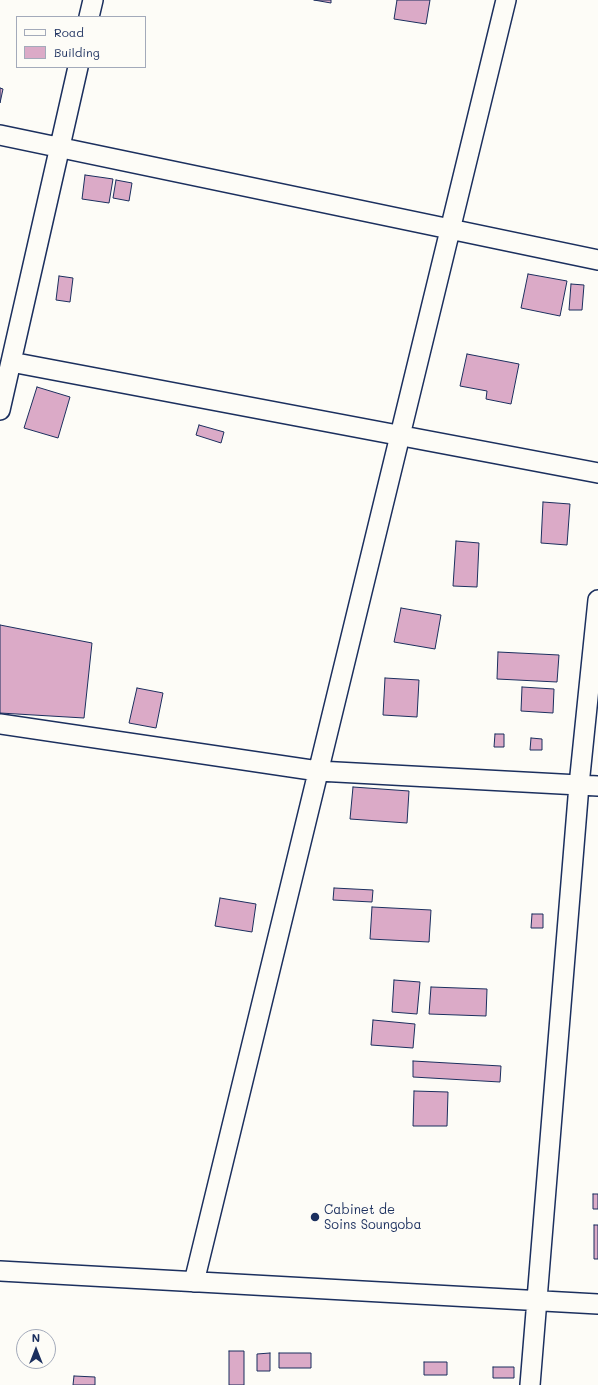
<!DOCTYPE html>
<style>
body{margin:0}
#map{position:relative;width:598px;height:1385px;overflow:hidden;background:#fdfcf7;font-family:Mali,sans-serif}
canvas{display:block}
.legend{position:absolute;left:16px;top:16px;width:130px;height:52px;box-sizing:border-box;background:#fdfcf7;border:1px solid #a3aaba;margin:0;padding:5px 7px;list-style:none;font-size:12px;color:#1b2f5e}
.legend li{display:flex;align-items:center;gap:8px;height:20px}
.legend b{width:20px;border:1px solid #a3aaba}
.north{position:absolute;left:16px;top:1329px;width:40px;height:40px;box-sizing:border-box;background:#fdfcf7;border:1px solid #a3aaba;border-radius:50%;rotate:0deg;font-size:11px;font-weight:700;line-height:16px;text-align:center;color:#1b2f5e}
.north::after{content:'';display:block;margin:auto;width:14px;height:18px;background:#1b2f5e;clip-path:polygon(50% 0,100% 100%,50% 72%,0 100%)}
</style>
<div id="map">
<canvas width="598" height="1385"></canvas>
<ul class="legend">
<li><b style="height:5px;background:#fdfcf7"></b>Road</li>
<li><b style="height:11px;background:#dbaac7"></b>Building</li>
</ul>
<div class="north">N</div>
</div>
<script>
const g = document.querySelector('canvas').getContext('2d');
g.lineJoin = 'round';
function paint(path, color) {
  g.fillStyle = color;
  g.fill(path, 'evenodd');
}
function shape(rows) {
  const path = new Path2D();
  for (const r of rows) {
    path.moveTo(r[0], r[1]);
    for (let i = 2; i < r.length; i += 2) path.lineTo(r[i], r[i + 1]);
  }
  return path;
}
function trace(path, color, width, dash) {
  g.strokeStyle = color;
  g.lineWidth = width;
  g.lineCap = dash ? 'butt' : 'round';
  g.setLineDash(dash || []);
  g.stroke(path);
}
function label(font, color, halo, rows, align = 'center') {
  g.font = font + ' Mali,sans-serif';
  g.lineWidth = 4;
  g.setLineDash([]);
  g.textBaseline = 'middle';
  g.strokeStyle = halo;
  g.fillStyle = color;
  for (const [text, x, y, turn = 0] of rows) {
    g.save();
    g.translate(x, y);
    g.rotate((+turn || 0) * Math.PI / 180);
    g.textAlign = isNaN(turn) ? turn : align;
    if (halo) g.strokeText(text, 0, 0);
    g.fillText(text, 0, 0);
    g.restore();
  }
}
const building = shape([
 [314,0,331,0,331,3,314,0],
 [397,0,430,0,426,24,394,19,397,0],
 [0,88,3,89,0,103,0,88],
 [85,175,113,179,109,203,82,199,85,175],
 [116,180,132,183,129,201,113,198,116,180],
 [528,274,567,281,560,316,521,308,528,274],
 [59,276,73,278,70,302,56,300,59,276],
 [571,284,584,285,582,310,569,310,571,284],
 [467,354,519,364,511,404,486,399,487,391,460,386,467,354],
 [37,387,70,397,58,438,24,428,37,387],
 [199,425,224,432,221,443,196,435,199,425],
 [543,502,570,504,567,545,541,543,543,502],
 [456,541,479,543,477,587,453,586,456,541],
 [401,608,441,615,435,649,394,642,401,608],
 [0,625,92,643,84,718,0,713,0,625],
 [498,652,559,655,557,682,497,679,498,652],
 [385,678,419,680,417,717,383,715,385,678],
 [522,687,554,689,553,713,521,711,522,687],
 [137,688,163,693,156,728,129,723,137,688],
 [495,734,504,734,504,747,494,747,495,734],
 [531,738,542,739,542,750,530,750,531,738],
 [353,787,409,791,407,823,350,819,353,787],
 [334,888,373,890,372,902,333,900,334,888],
 [220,898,256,904,252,932,215,926,220,898],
 [372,907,431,910,429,942,370,939,372,907],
 [532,914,543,914,543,928,531,928,532,914],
 [394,980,420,982,417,1014,392,1012,394,980],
 [431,987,487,989,486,1016,429,1014,431,987],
 [373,1020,415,1024,413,1048,371,1045,373,1020],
 [413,1061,501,1066,500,1082,413,1077,413,1061],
 [414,1091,448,1092,447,1126,413,1126,414,1091],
 [593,1194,598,1194,598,1209,593,1209,593,1194],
 [594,1225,598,1225,598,1259,594,1259,594,1225],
 [229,1351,244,1351,244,1385,229,1385,229,1351],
 [270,1353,270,1371,257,1371,257,1354,270,1353],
 [279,1353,311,1353,311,1368,279,1368,279,1353],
 [424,1362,447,1362,447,1375,424,1375,424,1362],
 [493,1367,514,1367,514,1378,493,1378,493,1367],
 [74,1376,95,1377,95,1385,73,1385,74,1376]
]);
paint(building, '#dbaac7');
trace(building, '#1b2f5e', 1);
const street = shape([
 [89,17,93,0],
 [0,135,598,260],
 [11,362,598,473],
 [0,410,78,67],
 [0,724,318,771,598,786],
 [0,1271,598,1304],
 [194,1282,506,0],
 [530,1385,579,785,598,600]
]);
trace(street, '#1b2f5e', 22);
trace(street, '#fdfcf7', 19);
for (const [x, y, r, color] of [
 [315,1217,5,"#1b2f5e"]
]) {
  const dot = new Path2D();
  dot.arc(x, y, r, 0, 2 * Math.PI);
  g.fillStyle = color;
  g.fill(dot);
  trace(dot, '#fdfcf7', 1.5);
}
label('13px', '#1b2f5e', '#fdfcf7', [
 ["Cabinet de",324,1210],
 ["Soins Soungoba",324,1225]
], 'left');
</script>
